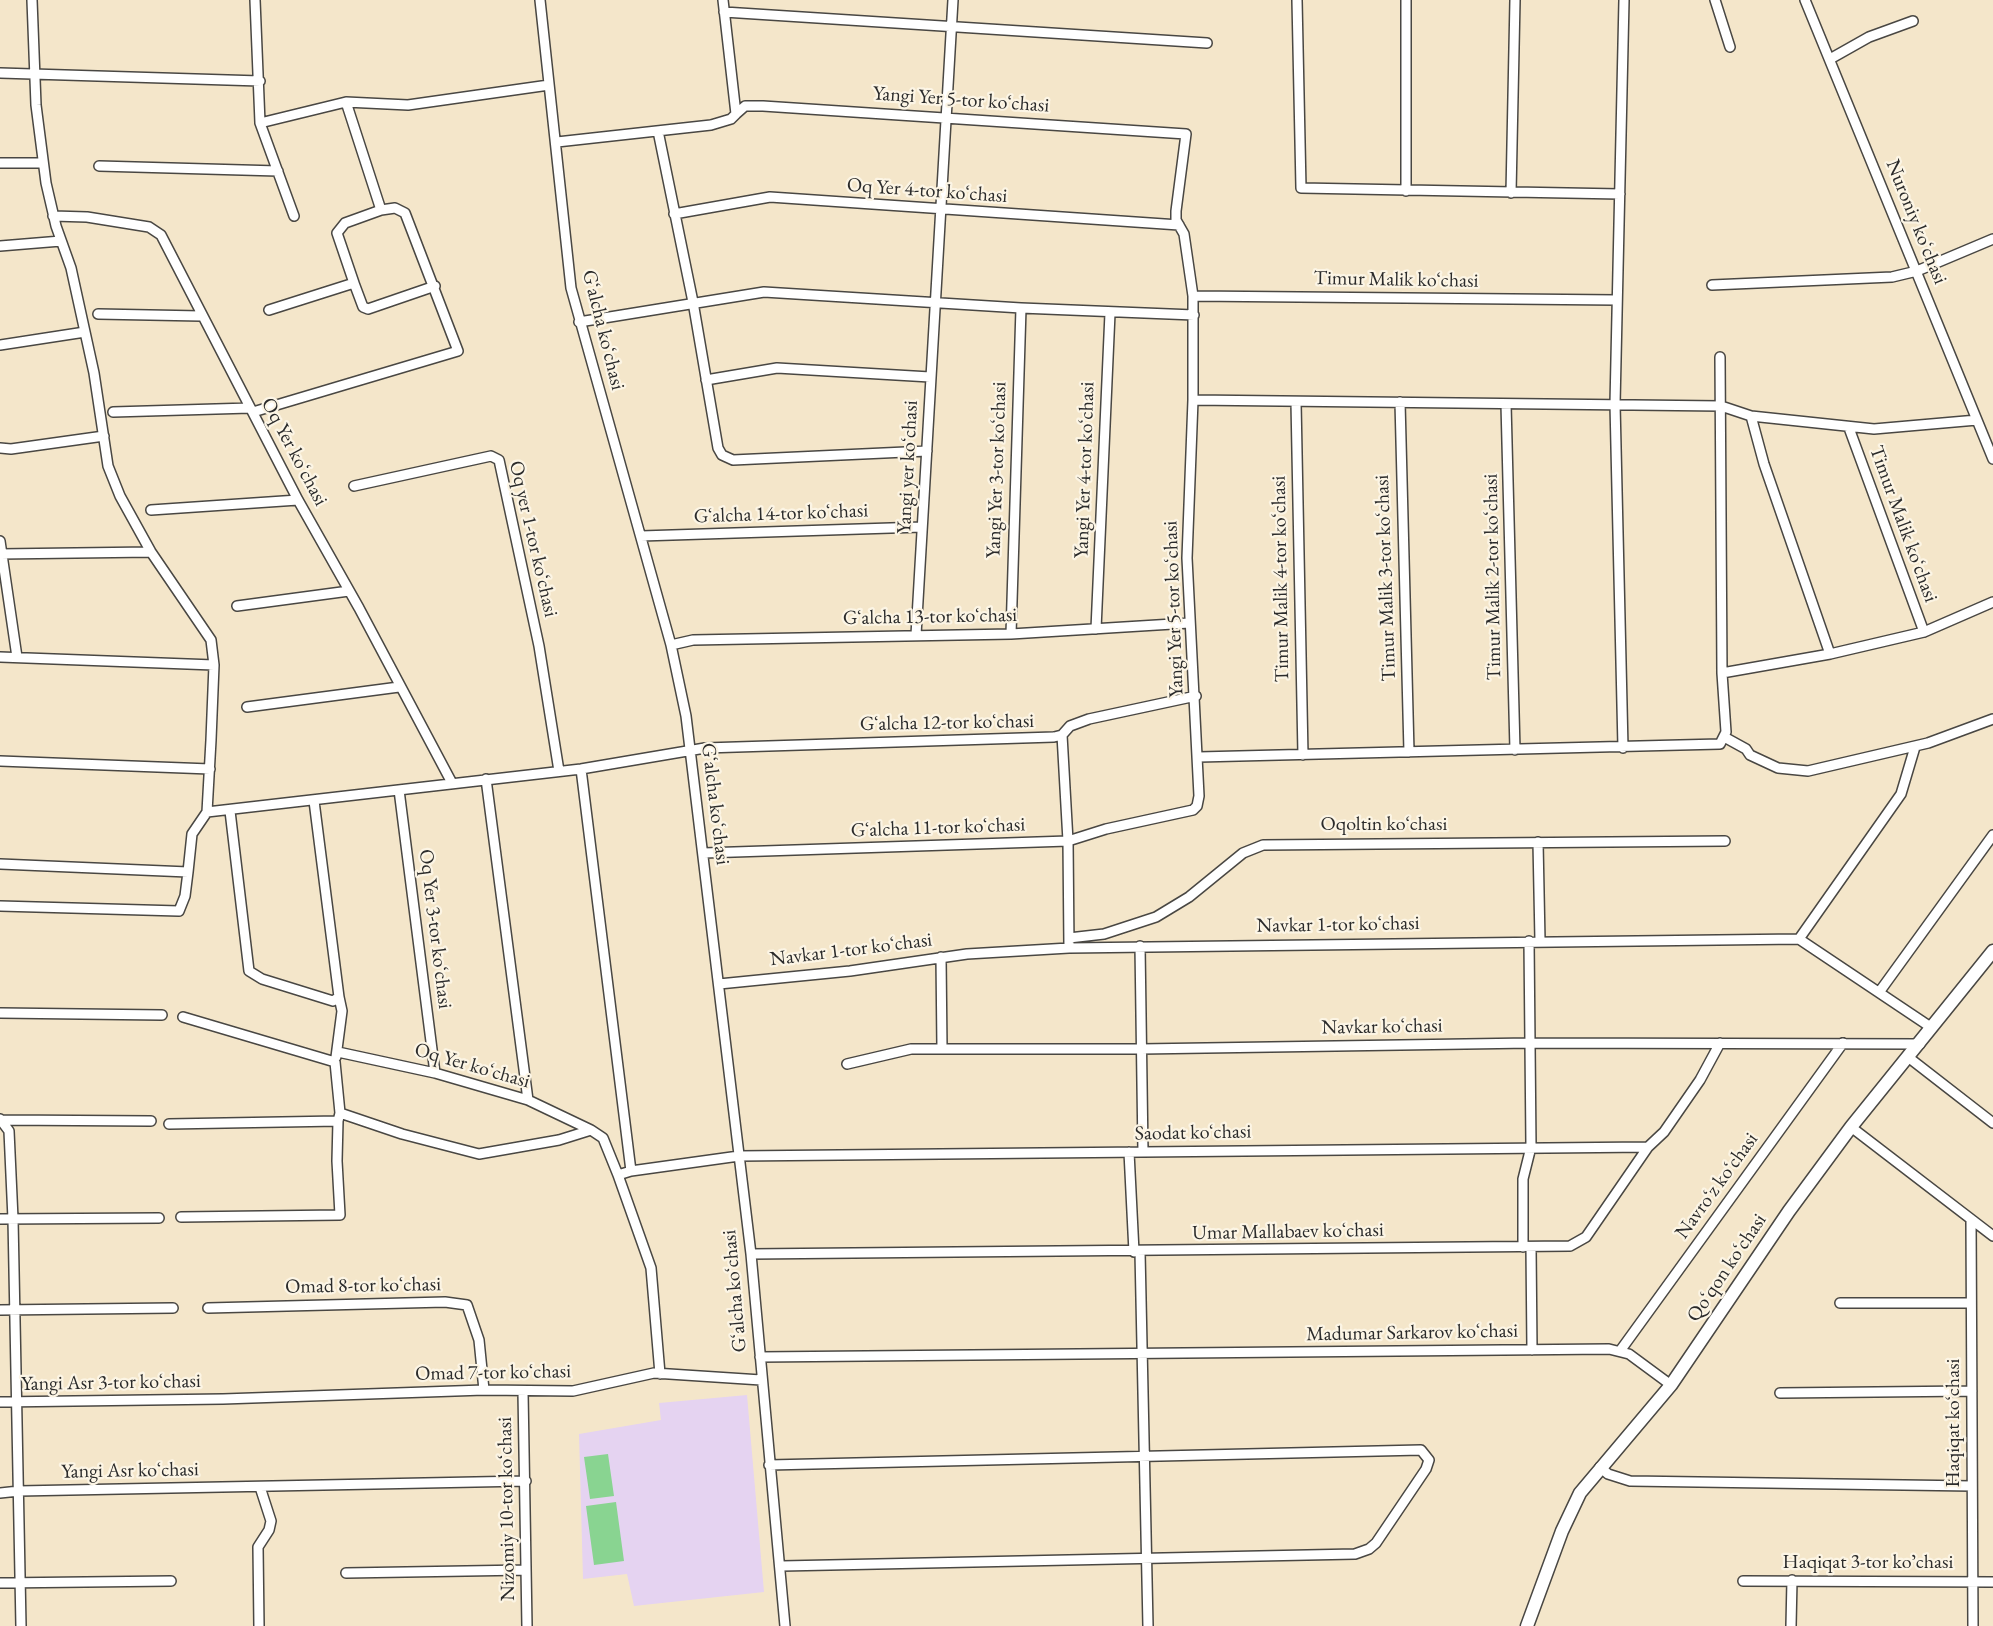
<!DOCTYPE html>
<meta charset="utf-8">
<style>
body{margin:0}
canvas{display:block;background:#f4e6ca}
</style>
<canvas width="1993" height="1626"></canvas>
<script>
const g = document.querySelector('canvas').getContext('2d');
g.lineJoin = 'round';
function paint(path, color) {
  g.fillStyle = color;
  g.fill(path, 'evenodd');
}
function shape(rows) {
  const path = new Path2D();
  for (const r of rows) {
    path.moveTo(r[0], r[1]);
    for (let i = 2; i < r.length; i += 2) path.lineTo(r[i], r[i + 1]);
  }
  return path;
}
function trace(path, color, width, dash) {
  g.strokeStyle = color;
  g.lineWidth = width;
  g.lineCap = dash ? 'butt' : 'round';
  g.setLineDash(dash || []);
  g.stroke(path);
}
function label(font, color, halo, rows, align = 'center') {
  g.font = font + ' "EB Garamond",serif';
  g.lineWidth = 4.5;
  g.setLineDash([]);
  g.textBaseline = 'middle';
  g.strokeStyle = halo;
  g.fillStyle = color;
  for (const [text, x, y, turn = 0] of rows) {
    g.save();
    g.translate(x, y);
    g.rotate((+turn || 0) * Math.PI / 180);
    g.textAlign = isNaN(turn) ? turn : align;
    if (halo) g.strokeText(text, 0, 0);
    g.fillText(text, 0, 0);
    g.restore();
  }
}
paint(shape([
 [747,1395,764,1592,634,1606,627,1574,583,1579,579,1434,661,1420,659,1403]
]), '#e5d3f1');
paint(shape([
 [608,1454,614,1496,590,1499,584,1457],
 [616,1502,624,1561,594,1565,586,1506]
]), '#89d491');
const minor = shape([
 [255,0,260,123,294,216],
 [540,0,571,288,671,645,686,716,751,1254,785,1626],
 [1297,0,1301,188,1620,194],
 [1715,0,1730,47],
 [1805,0,1993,459],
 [724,12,1207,43],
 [1830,59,1869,37,1913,21],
 [0,73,260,81],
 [736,114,745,106,763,106,1186,134,1176,211,1176,220,1184,234,1193,296],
 [260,123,346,102,408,105,549,85],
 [658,131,693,302,718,448,722,455,733,460,927,451],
 [557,142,711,125,731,119,736,114,723,0],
 [0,163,43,163],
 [99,166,278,171],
 [1406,191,1406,0],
 [1511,193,1515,0],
 [674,214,770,197,1179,225],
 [53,216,87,217,149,227,161,235,298,500,359,608,452,783],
 [0,246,61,241],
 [354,283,363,307,368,309,435,286],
 [1712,285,1892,277,1917,271,1993,239],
 [269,310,354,283,337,233,345,223,381,210],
 [98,314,201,316],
 [579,322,764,292,1021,308,1194,315],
 [0,345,85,332],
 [706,380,777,368,930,377],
 [1193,400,1721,406,1751,416,1874,429,1977,420],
 [1296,402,1303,755],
 [1400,402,1409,752],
 [1506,404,1515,750],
 [113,412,250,408],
 [253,412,458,351,405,213,395,208,381,210,346,102],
 [1751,416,1764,464,1830,654],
 [1849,428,1924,632],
 [0,448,11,449,104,436],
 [354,486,491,456,499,460,539,646,559,771],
 [151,510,298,500],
 [641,536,922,527],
 [0,541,17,657],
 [0,554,151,552],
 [237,606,349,591],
 [1096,629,1110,313],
 [1011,634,1021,308],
 [916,635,953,0],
 [671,645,693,640,1011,634,1189,623],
 [0,657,214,665],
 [1722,673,1830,654,1924,632,1993,602],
 [247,707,399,687],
 [1726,738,1746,749,1750,755,1778,768,1808,771,1928,743,1993,719],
 [1623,748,1615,404,1624,0],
 [1199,757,1720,744,1726,732,1722,673,1720,357],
 [0,761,210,769],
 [581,769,631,1171],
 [486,779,528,1100],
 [399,790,435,1073],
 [230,811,249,971,262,979,333,1001,339,997,314,801],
 [207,812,581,769,705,748,1054,737,1062,735,1070,726,1089,719,1196,696],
 [1538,842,1540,941],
 [704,853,1068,841,1062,735],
 [0,864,188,872,192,834,207,812,211,740,214,665,211,640,151,552,120,496,108,466,94,373,71,268,56,226,46,183,36,105,32,0],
 [0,906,179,911,185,896,188,872],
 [1069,938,1104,934,1156,917,1189,897,1243,853,1263,845,1725,841],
 [1799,939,1901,794,1915,747],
 [1140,946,1143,1152],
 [1069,948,1068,841,1106,829,1193,810,1197,806,1199,796,1187,558,1193,400,1193,296,1617,300],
 [941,957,942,1049],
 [719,984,850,971,967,954,1069,948,1799,939,1932,1028],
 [1880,991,1993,835],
 [0,1013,162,1015],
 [183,1017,335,1062,340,1113],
 [338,1052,435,1073,528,1100,591,1130],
 [336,1057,342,1011,339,997],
 [1908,1057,1993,1123],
 [847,1064,911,1049,1141,1049,1530,1043,1920,1044],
 [0,1119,9,1131,13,1219,21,1626],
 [1,1120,151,1121],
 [169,1124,338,1121,340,1113,402,1134,479,1154,559,1140,591,1130,603,1138,618,1175,631,1171,739,1156,1648,1147],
 [1851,1127,1993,1236],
 [1129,1152,1134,1252],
 [618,1175,651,1268,660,1374],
 [181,1217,340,1215,337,1161,338,1121],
 [0,1219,159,1218],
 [1971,1219,1973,1626],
 [1523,1247,1523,1179,1531,1147,1529,941],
 [1531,1247,1532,1350],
 [1140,1252,1148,1626],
 [751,1254,1570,1246,1586,1237,1648,1147,1664,1132,1700,1080,1720,1043],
 [1840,1303,1971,1303],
 [208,1308,445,1302,467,1305,479,1340,484,1390],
 [0,1310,173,1308],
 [1620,1351,1843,1043],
 [760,1357,1609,1349,1629,1354,1671,1385],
 [523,1392,527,1626],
 [1780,1393,1972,1391],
 [0,1402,223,1399,484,1390,573,1391,654,1373,761,1380],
 [769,1465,1421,1450,1429,1460,1426,1469,1376,1543,1369,1549,1355,1554,782,1566],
 [1600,1467,1608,1474,1630,1481,1972,1486],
 [0,1493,19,1491,526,1481],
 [346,1573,526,1570],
 [1743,1581,1993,1582],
 [0,1583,171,1581],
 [259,1626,258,1547,269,1530,271,1521,260,1487],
 [1791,1626,1792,1580]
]);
const major = shape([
 [1527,1626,1562,1531,1580,1493,1671,1385,1789,1211,1851,1127,1993,951]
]);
trace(minor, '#494743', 12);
trace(major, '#494743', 15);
trace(minor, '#fff', 9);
trace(major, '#fff', 12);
label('20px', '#2b2b2b', '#fcf5e5', [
 ["Yangi Yer 5-tor koʻchasi",961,100,4],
 ["Oq Yer 4-tor koʻchasi",927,191,4],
 ["Nuroniy koʻchasi",1916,222,68],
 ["Timur Malik koʻchasi",1396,280,1],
 ["Gʻalcha koʻchasi",603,330,76],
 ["Oq Yer koʻchasi",294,452,62],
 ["Yangi yer koʻchasi",908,467,-87],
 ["Yangi Yer 3-tor koʻchasi",997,470,-88],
 ["Yangi Yer 4-tor koʻchasi",1085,470,-88],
 ["Gʻalcha 14-tor koʻchasi",781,514,-2],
 ["Timur Malik koʻchasi",1903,524,70],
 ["Oq yer 1-tor koʻchasi",533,539,77],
 ["Timur Malik 2-tor koʻchasi",1493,577,-91],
 ["Timur Malik 3-tor koʻchasi",1386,578,-92],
 ["Timur Malik 4-tor koʻchasi",1281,579,-91],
 ["Yangi Yer 5-tor koʻchasi",1174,609,-92],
 ["Gʻalcha 13-tor koʻchasi",930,617,-1],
 ["Gʻalcha 12-tor koʻchasi",947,723,-1],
 ["Gʻalcha koʻchasi",715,804,83],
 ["Oqoltin koʻchasi",1384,825],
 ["Gʻalcha 11-tor koʻchasi",938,828,-2],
 ["Navkar 1-tor koʻchasi",1338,925,-1],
 ["Oq Yer 3-tor koʻchasi",435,929,83],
 ["Navkar 1-tor koʻchasi",851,950,-7],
 ["Navkar koʻchasi",1382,1027,-1],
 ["Oq Yer koʻchasi",472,1066,16],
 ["Saodat koʻchasi",1193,1133,-1],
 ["Navroʻz koʻchasi",1717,1186,-54],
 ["Umar Mallabaev koʻchasi",1288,1232,-1],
 ["Qoʻqon koʻchasi",1727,1268,-56],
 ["Omad 8-tor koʻchasi",363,1286,-1],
 ["Gʻalcha koʻchasi",735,1291,-95],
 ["Madumar Sarkarov koʻchasi",1412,1333,-1],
 ["Omad 7-tor koʻchasi",493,1373,-1],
 ["Yangi Asr 3-tor koʻchasi",111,1383,-1],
 ["Haqiqat koʻchasi",1954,1423,-90],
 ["Yangi Asr koʻchasi",130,1471,-1],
 ["Nizomiy 10-tor koʻchasi",507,1509,-91],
 ["Haqiqat 3-tor koʼchasi",1868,1563]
]);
</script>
